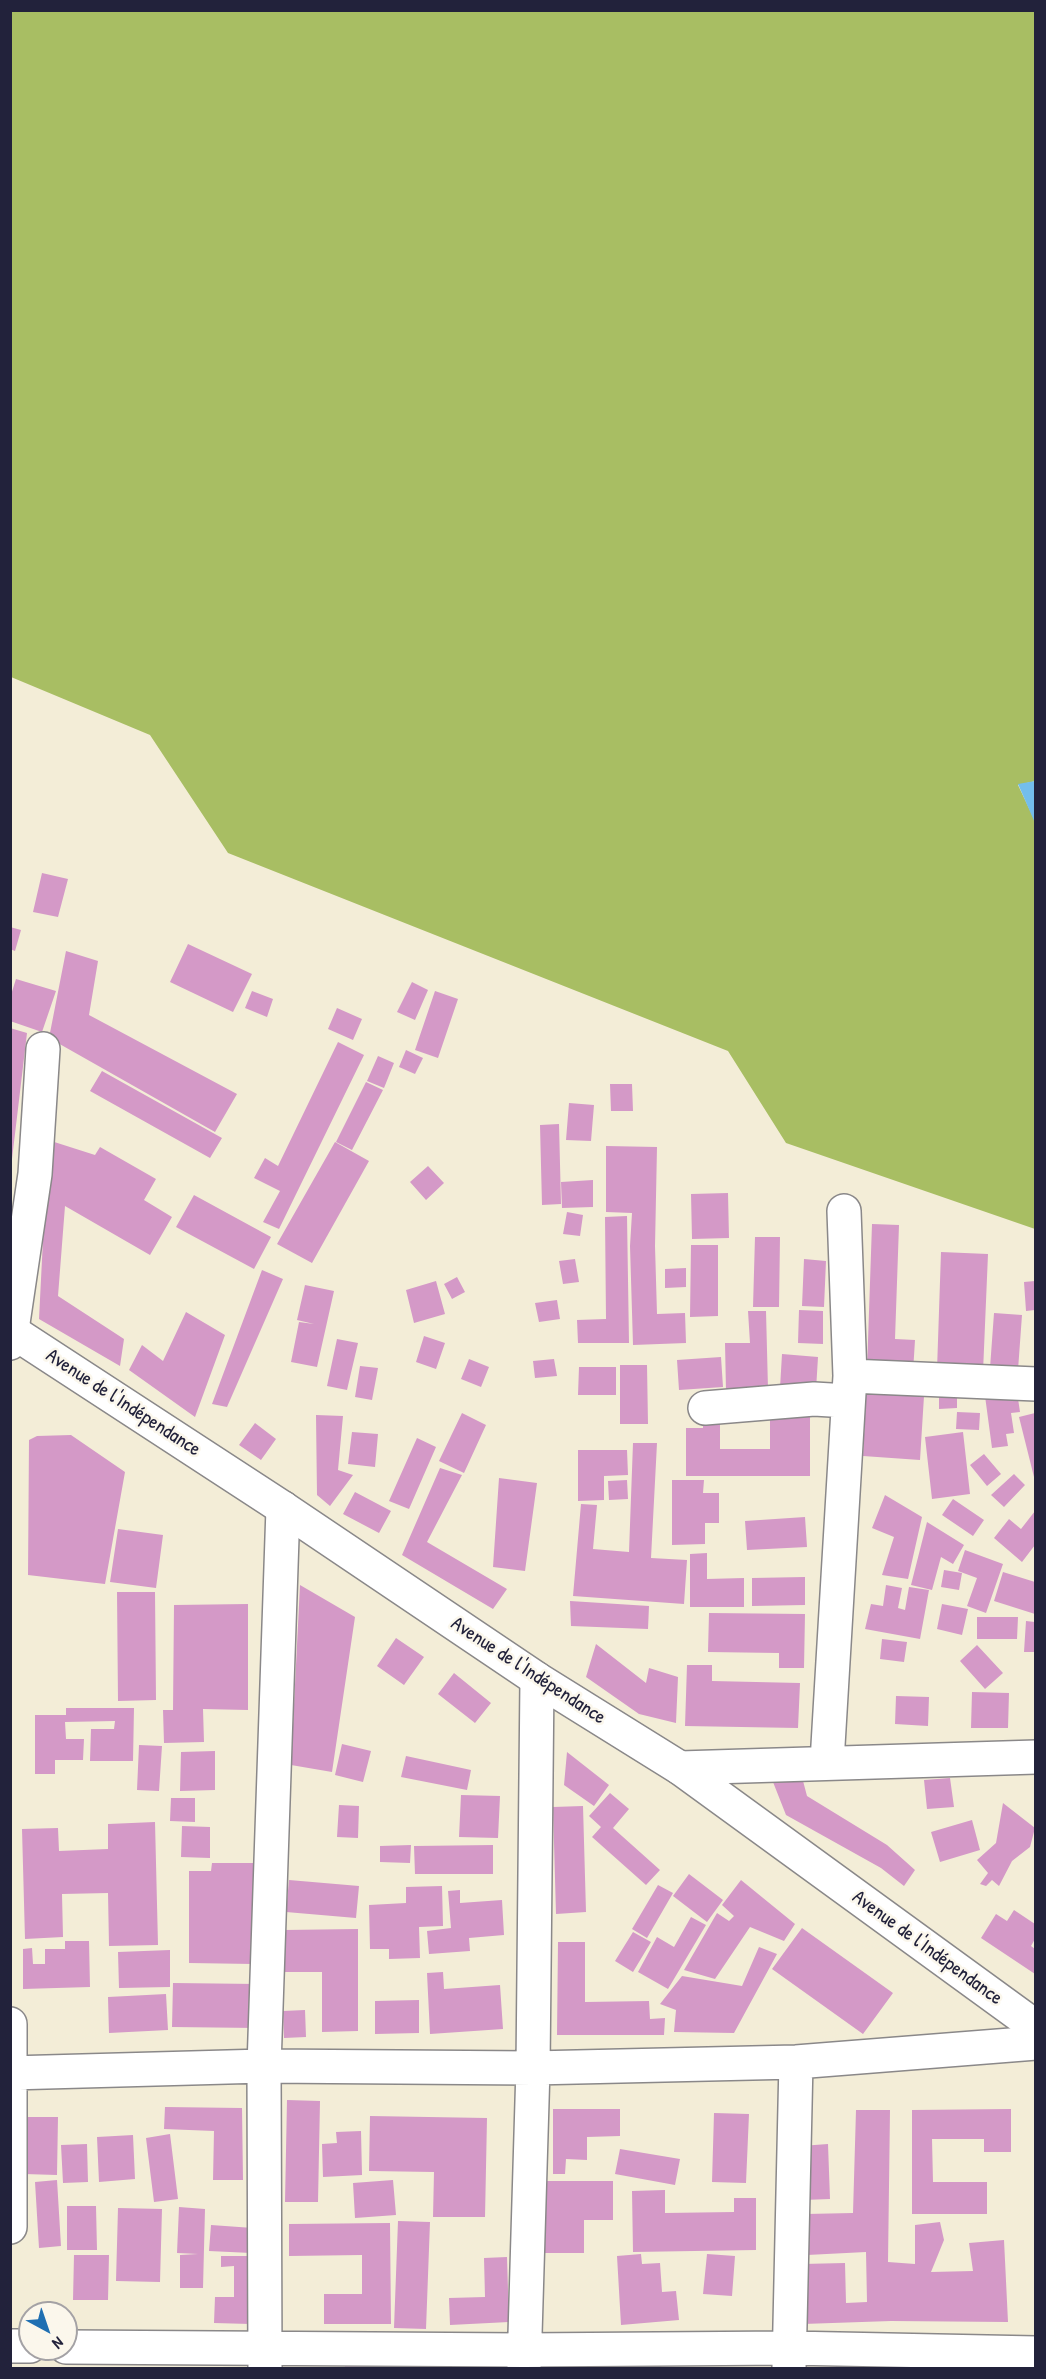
<!DOCTYPE html>
<meta charset="utf-8">
<style>
body{margin:0}
#map{position:relative;width:1046px;height:2379px;overflow:hidden;background:#f3edd7;font-family:"Patrick Hand",sans-serif}
canvas{display:block}
.frame{position:absolute;inset:0;border:12px solid #22223b;pointer-events:none}
.north{position:absolute;left:18px;top:2301px;width:60px;height:60px;box-sizing:border-box;background:#fbf7ec;border:2px solid #a4a2a5;border-radius:50%;rotate:140deg;font-size:16px;font-weight:700;line-height:24px;text-align:center;color:#22223b}
.north::after{content:'';display:block;margin:auto;width:21px;height:27px;background:#1f6fb2;clip-path:polygon(50% 0,100% 100%,50% 72%,0 100%)}
</style>
<div id="map">
<canvas width="1046" height="2379"></canvas>
<div class="frame"></div>
<div class="north">N</div>
</div>
<script>
const g = document.querySelector('canvas').getContext('2d');
g.lineJoin = 'round';
function paint(path, color) {
  g.fillStyle = color;
  g.fill(path, 'evenodd');
}
function shape(rows) {
  const path = new Path2D();
  for (const r of rows) {
    path.moveTo(r[0], r[1]);
    for (let i = 2; i < r.length; i += 2) path.lineTo(r[i], r[i + 1]);
  }
  return path;
}
function trace(path, color, width, dash) {
  g.strokeStyle = color;
  g.lineWidth = width;
  g.lineCap = dash ? 'butt' : 'round';
  g.setLineDash(dash || []);
  g.stroke(path);
}
function label(font, color, halo, rows, align = 'center') {
  g.font = font + ' "Patrick Hand",sans-serif';
  g.lineWidth = 5;
  g.setLineDash([]);
  g.textBaseline = 'middle';
  g.strokeStyle = halo;
  g.fillStyle = color;
  for (const [text, x, y, turn = 0] of rows) {
    g.save();
    g.translate(x, y);
    g.rotate((+turn || 0) * Math.PI / 180);
    g.textAlign = isNaN(turn) ? turn : align;
    if (halo) g.strokeText(text, 0, 0);
    g.fillText(text, 0, 0);
    g.restore();
  }
}
paint(shape([
 [10,11,1035,11,1036,781,1018,785,1036,823,1035,1229,786,1143,728,1051,228,853,150,735,11,677]
]), '#a8be63');
paint(shape([
 [1035,781,1036,781,1035,823,1018,784]
]), '#73beec');
paint(shape([
 [42,873,68,879,58,917,33,912],
 [10,927,21,930,15,951,10,949],
 [188,944,252,974,233,1012,170,982],
 [66,951,98,961,89,1015,237,1094,215,1132,49,1038],
 [16,979,56,991,42,1032,10,1021,10,998],
 [412,982,428,990,415,1020,397,1012],
 [252,991,273,999,267,1017,245,1008],
 [435,991,458,999,438,1058,415,1050],
 [337,1008,362,1019,353,1040,328,1029],
 [10,1028,27,1033,12,1159,10,1159],
 [338,1042,364,1055,279,1229,263,1222,280,1191,254,1178,265,1158,278,1166],
 [406,1050,423,1058,415,1074,399,1067],
 [378,1056,394,1063,384,1088,367,1081],
 [102,1071,222,1138,210,1158,90,1091],
 [366,1082,383,1090,352,1150,336,1142],
 [610,1084,632,1084,633,1111,611,1111],
 [569,1103,594,1105,591,1141,566,1140],
 [559,1124,561,1204,542,1205,540,1125],
 [48,1140,95,1155,100,1147,156,1179,144,1200,172,1217,150,1255,65,1206,58,1296,124,1339,120,1366,39,1319],
 [335,1142,369,1161,312,1263,277,1244],
 [606,1146,657,1147,655,1246,657,1314,685,1313,686,1343,633,1345,630,1246,632,1213,606,1212],
 [428,1166,444,1183,426,1200,410,1182],
 [593,1180,593,1207,562,1208,561,1182],
 [728,1193,729,1238,692,1239,691,1194],
 [194,1195,271,1237,254,1269,176,1227],
 [567,1212,583,1215,580,1236,563,1234],
 [627,1216,629,1343,578,1343,577,1320,606,1319,605,1217],
 [872,1224,899,1225,895,1339,915,1340,913,1372,867,1370],
 [755,1237,780,1237,779,1307,753,1307],
 [691,1245,718,1245,718,1316,690,1317],
 [941,1252,988,1254,983,1372,937,1370],
 [575,1259,579,1282,563,1284,559,1261],
 [804,1259,826,1261,824,1307,802,1306],
 [686,1268,686,1287,665,1288,665,1269],
 [262,1270,283,1279,227,1407,212,1404],
 [457,1277,465,1292,452,1299,444,1284],
 [436,1281,445,1314,414,1323,406,1290],
 [1035,1281,1035,1310,1026,1311,1024,1282],
 [305,1285,334,1291,317,1367,291,1362,299,1322,314,1324,297,1320],
 [557,1300,560,1319,539,1322,535,1303],
 [799,1310,823,1311,823,1344,798,1343],
 [748,1311,766,1311,768,1389,726,1391,725,1343,750,1343],
 [186,1312,225,1335,195,1417,129,1370,142,1345,163,1361],
 [994,1313,1022,1315,1018,1370,990,1368],
 [424,1336,445,1343,436,1369,416,1362],
 [337,1339,358,1343,347,1390,327,1386],
 [782,1354,818,1357,816,1390,780,1388],
 [721,1357,723,1387,679,1390,677,1360],
 [469,1359,489,1367,481,1387,461,1379],
 [554,1359,557,1376,535,1378,533,1361],
 [620,1365,647,1365,648,1424,620,1424],
 [360,1366,378,1368,372,1400,355,1397],
 [579,1367,616,1367,616,1395,578,1395],
 [939,1391,957,1392,957,1408,939,1409],
 [1017,1392,1020,1412,1011,1413,1014,1433,1006,1434,1008,1446,992,1448,985,1396],
 [866,1393,924,1396,920,1460,863,1456],
 [770,1411,810,1411,810,1476,686,1476,686,1428,703,1428,703,1416,720,1417,720,1449,770,1449],
 [957,1412,980,1413,979,1430,956,1429],
 [462,1413,486,1425,464,1473,439,1461],
 [1035,1413,1035,1481,1019,1417],
 [316,1415,343,1416,338,1470,353,1475,330,1506,317,1495],
 [255,1423,276,1439,261,1460,239,1445],
 [352,1432,378,1434,375,1467,348,1464],
 [963,1432,970,1494,932,1499,925,1437],
 [71,1435,125,1472,105,1584,28,1575,29,1440,37,1436],
 [417,1438,436,1447,409,1509,389,1501],
 [633,1443,657,1443,651,1558,687,1560,684,1604,573,1596,581,1504,597,1505,593,1549,629,1552],
 [578,1450,627,1450,628,1475,604,1476,604,1500,578,1501],
 [984,1454,1001,1474,987,1486,970,1465],
 [440,1468,462,1475,427,1542,507,1589,493,1609,402,1555],
 [1014,1474,1025,1485,1004,1507,991,1495],
 [499,1478,537,1483,525,1571,493,1567],
 [627,1480,628,1499,609,1500,608,1481],
 [672,1480,704,1480,703,1493,719,1493,719,1523,705,1523,705,1544,672,1545],
 [355,1492,391,1511,379,1533,343,1514],
 [885,1495,922,1517,908,1579,882,1575,894,1537,872,1528],
 [953,1499,984,1520,973,1536,942,1515],
 [1035,1511,1035,1545,1022,1562,994,1538,1009,1519,1021,1529],
 [805,1517,807,1547,747,1550,745,1521],
 [927,1522,964,1545,953,1564,941,1557,932,1590,911,1585],
 [118,1529,163,1535,156,1588,110,1582],
 [965,1550,1003,1564,986,1613,967,1606,977,1578,958,1571],
 [707,1553,707,1579,744,1578,744,1607,690,1607,690,1554],
 [944,1570,962,1573,959,1590,941,1587],
 [1003,1572,1035,1582,1035,1614,994,1601],
 [805,1577,805,1605,752,1606,752,1578],
 [300,1585,355,1617,332,1772,291,1765],
 [886,1585,902,1588,898,1608,905,1610,909,1587,929,1590,920,1639,865,1629,871,1604,883,1606],
 [117,1592,155,1592,156,1700,118,1701],
 [570,1601,649,1606,648,1629,571,1626],
 [248,1604,248,1710,203,1709,204,1742,164,1743,163,1710,173,1710,174,1605],
 [942,1604,968,1609,962,1635,937,1629],
 [709,1613,805,1614,804,1668,779,1668,779,1653,708,1652],
 [977,1617,1018,1617,1017,1639,977,1639],
 [1026,1621,1035,1622,1035,1652,1024,1652],
 [396,1638,424,1657,404,1685,377,1666],
 [882,1639,907,1642,904,1662,880,1659],
 [596,1644,646,1683,649,1668,678,1677,676,1723,639,1714,586,1677],
 [977,1645,1003,1673,985,1689,960,1661],
 [687,1665,712,1665,712,1681,800,1683,798,1728,685,1726],
 [454,1673,491,1703,475,1723,438,1694],
 [972,1692,1009,1693,1008,1728,971,1728],
 [896,1696,929,1697,928,1726,895,1724],
 [66,1708,134,1708,133,1761,90,1761,91,1729,114,1729,115,1721,65,1722,66,1739,84,1739,83,1760,55,1760,55,1774,35,1774,35,1715,66,1715],
 [342,1744,371,1751,363,1782,335,1775],
 [139,1745,162,1746,159,1791,137,1790],
 [215,1751,215,1790,180,1791,181,1752],
 [567,1752,609,1785,594,1806,564,1785],
 [406,1756,471,1770,467,1790,401,1777],
 [802,1777,807,1796,887,1845,915,1870,904,1886,881,1868,786,1815,773,1782],
 [950,1778,954,1807,927,1809,924,1780],
 [610,1793,629,1809,613,1828,660,1870,646,1885,592,1837,601,1827,589,1816],
 [461,1795,500,1796,498,1838,459,1837],
 [171,1798,195,1798,195,1822,170,1821],
 [1003,1803,1035,1828,1030,1847,1012,1861,999,1886,992,1880,986,1886,980,1884,988,1873,977,1860,996,1843],
 [339,1805,359,1806,358,1838,337,1837],
 [583,1806,586,1912,556,1914,553,1807],
 [972,1820,980,1850,940,1862,931,1832],
 [155,1822,158,1945,109,1946,108,1893,62,1894,63,1937,25,1939,22,1829,58,1828,59,1851,108,1849,108,1824],
 [182,1826,210,1827,210,1858,181,1857],
 [411,1845,410,1863,380,1862,380,1846],
 [493,1845,493,1874,415,1874,414,1846],
 [212,1863,254,1863,253,1964,189,1963,189,1871,211,1871],
 [689,1874,723,1900,707,1922,673,1896],
 [289,1880,359,1886,356,1918,286,1912],
 [741,1880,795,1924,784,1941,750,1927,715,1979,684,1970,717,1913,729,1921,734,1916,722,1905],
 [658,1885,673,1893,647,1938,632,1929],
 [442,1886,443,1926,419,1927,420,1958,389,1959,389,1949,370,1949,369,1905,406,1903,406,1887],
 [460,1890,460,1903,502,1900,504,1935,469,1938,470,1951,429,1954,427,1931,451,1928,448,1891],
 [1014,1910,1035,1924,1035,1939,1031,1946,1035,1949,1035,1974,981,1938,996,1914,1007,1921],
 [691,1917,706,1925,668,1989,638,1972,657,1937,674,1947],
 [802,1928,893,1993,863,2034,772,1969],
 [358,1929,358,2031,322,2032,322,1972,285,1972,284,1930],
 [633,1932,651,1942,633,1972,615,1961],
 [65,1941,89,1941,90,1987,23,1989,23,1949,32,1948,33,1964,45,1964,45,1949,65,1949],
 [558,1942,585,1942,585,2002,649,2001,650,2019,665,2018,664,2035,557,2035],
 [759,1947,777,1954,734,2033,674,2032,676,2010,660,2004,682,1976,742,1986],
 [170,1950,170,1987,119,1988,118,1952],
 [443,1972,444,1989,500,1985,503,2029,430,2034,427,1973],
 [173,1983,258,1984,257,2028,172,2027],
 [166,1994,168,2030,109,2033,108,1997],
 [419,2000,419,2033,375,2034,375,2001],
 [305,2010,306,2037,284,2038,283,2011],
 [287,2100,320,2101,318,2202,285,2202],
 [165,2107,242,2108,243,2180,213,2180,214,2131,164,2129],
 [553,2109,620,2109,620,2136,587,2137,587,2160,566,2159,565,2174,553,2174],
 [1011,2109,1011,2152,984,2152,984,2139,932,2139,933,2182,987,2182,987,2214,912,2214,912,2110],
 [856,2110,890,2110,888,2262,915,2264,915,2225,940,2222,944,2240,931,2272,973,2271,969,2243,1004,2240,1008,2322,891,2321,803,2324,802,2264,845,2263,846,2303,867,2302,866,2252,807,2255,806,2214,853,2213],
 [714,2113,749,2114,746,2183,712,2182],
 [370,2116,487,2118,485,2217,433,2217,434,2172,369,2171],
 [25,2117,58,2117,57,2175,24,2174],
 [361,2131,362,2175,323,2177,322,2144,337,2143,336,2132],
 [170,2134,178,2199,154,2202,146,2138],
 [133,2135,135,2179,99,2182,97,2137],
 [87,2144,88,2182,63,2183,61,2145],
 [828,2144,830,2199,803,2200,801,2146],
 [620,2149,680,2159,675,2185,615,2174],
 [57,2180,61,2246,39,2248,35,2182],
 [393,2180,396,2215,355,2218,353,2183],
 [545,2181,613,2181,613,2220,584,2220,584,2253,544,2253],
 [665,2190,665,2213,734,2212,734,2198,756,2198,756,2250,633,2252,632,2191],
 [67,2206,96,2206,97,2250,67,2250],
 [179,2207,205,2209,203,2288,180,2288,180,2255,198,2254,177,2253],
 [118,2208,162,2209,160,2282,116,2281],
 [398,2221,430,2222,426,2329,394,2328],
 [390,2223,391,2324,324,2324,324,2294,362,2294,362,2255,289,2256,289,2224],
 [211,2225,253,2228,251,2253,209,2251],
 [641,2254,642,2264,660,2263,662,2292,676,2291,679,2320,621,2325,617,2256],
 [707,2254,735,2256,732,2296,703,2294],
 [74,2255,109,2255,108,2300,73,2300],
 [221,2256,251,2256,250,2324,214,2323,215,2297,234,2297,234,2266,221,2267],
 [507,2257,509,2322,450,2325,449,2298,485,2297,484,2258],
 [345,2365,380,2367,380,2368,345,2368]
]), '#d499c7');
const minor = shape([
 [10,1343,35,1174,43,1049],
 [850,1376,1036,1384],
 [705,1408,814,1399,848,1401],
 [827,1762,850,1376,844,1211],
 [680,1768,1036,1757],
 [10,2024,10,2227],
 [10,2073,264,2066,533,2068,796,2062,1036,2043],
 [10,2346,30,2346],
 [66,2347,524,2350,789,2348,1036,2353],
 [265,2368,264,2066,283,1508],
 [524,2368,533,2068,537,1679],
 [789,2368,796,2062]
]);
const major = shape([
 [10,1330,283,1508,537,1679,680,1768,1036,2027]
]);
trace(minor, '#8a8889', 36);
trace(major, '#8a8889', 36);
trace(minor, '#fff', 33);
trace(major, '#fff', 33);
label('20px', '#22223b', '#fbf7ec', [
 ["Avenue de l'Indépendance",123,1403,33],
 ["Avenue de l'Indépendance",528,1671,33],
 ["Avenue de l'Indépendance",927,1948,36]
]);
</script>
